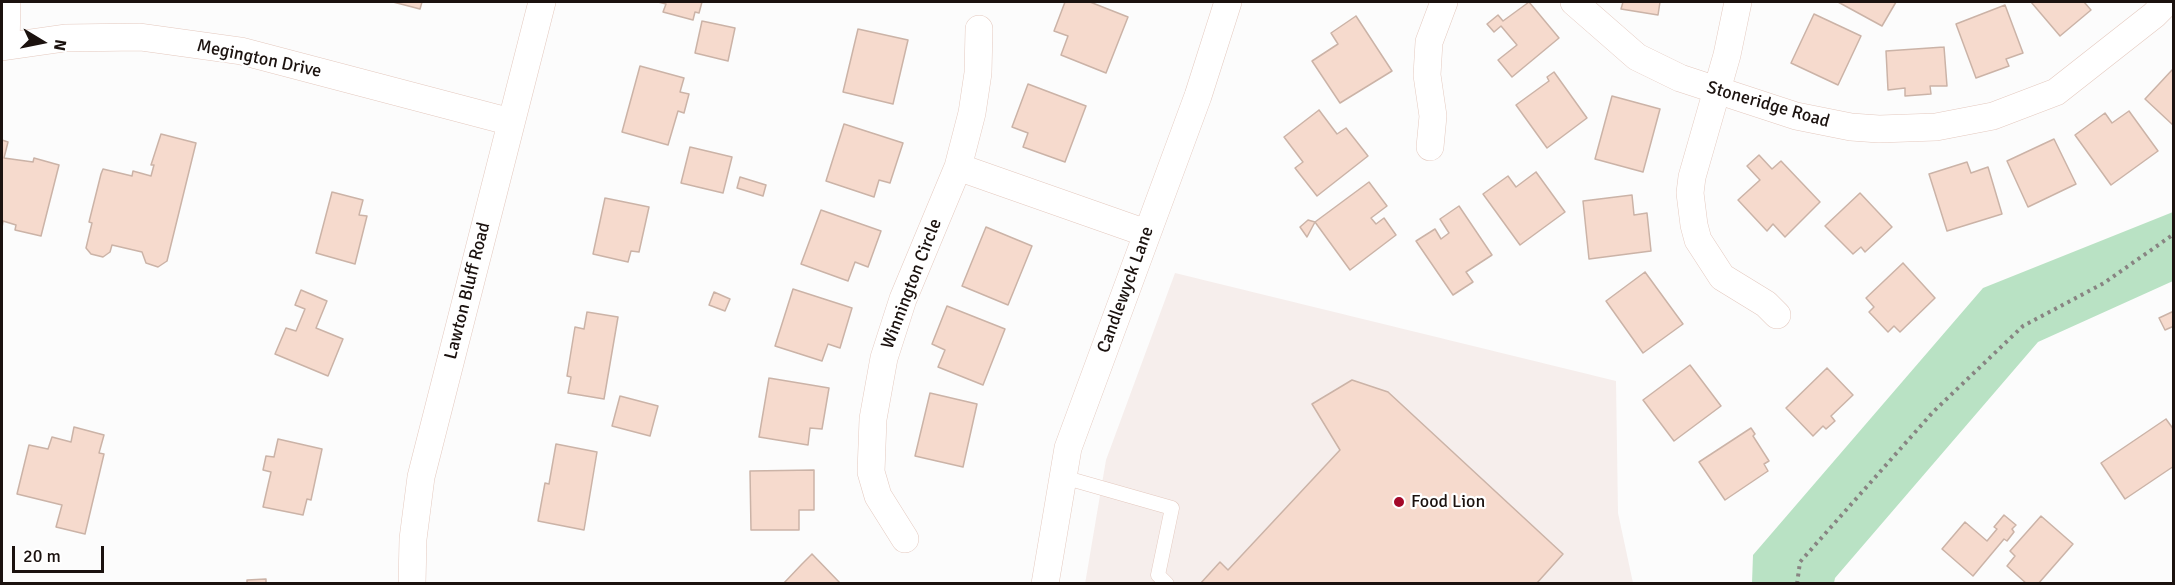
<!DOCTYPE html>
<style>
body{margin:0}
#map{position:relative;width:2175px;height:585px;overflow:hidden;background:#fcfcfc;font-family:Signika,sans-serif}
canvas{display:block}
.frame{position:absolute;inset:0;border:3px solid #1b120f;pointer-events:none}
.north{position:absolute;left:12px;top:12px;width:60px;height:60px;-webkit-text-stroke:4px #fff;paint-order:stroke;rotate:100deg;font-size:16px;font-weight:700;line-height:24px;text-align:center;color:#1b120f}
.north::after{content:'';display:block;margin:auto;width:21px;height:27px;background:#1b120f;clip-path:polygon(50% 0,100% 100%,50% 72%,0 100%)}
.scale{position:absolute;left:12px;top:546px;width:92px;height:27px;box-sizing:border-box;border:3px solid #1b120f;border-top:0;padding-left:8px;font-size:18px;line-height:21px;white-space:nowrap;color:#1b120f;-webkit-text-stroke:4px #fff;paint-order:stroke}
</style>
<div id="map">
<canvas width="2175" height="585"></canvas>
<div class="frame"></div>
<div class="north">N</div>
<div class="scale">20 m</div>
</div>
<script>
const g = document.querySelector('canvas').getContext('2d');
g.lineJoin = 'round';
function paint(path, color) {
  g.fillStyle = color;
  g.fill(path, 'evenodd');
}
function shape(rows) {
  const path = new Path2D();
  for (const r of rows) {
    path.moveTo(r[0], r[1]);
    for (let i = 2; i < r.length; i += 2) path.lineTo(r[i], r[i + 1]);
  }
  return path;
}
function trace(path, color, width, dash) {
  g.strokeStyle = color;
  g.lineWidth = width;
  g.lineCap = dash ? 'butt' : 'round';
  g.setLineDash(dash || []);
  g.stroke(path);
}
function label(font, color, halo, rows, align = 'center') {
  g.font = font + ' Signika,sans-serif';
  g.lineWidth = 4.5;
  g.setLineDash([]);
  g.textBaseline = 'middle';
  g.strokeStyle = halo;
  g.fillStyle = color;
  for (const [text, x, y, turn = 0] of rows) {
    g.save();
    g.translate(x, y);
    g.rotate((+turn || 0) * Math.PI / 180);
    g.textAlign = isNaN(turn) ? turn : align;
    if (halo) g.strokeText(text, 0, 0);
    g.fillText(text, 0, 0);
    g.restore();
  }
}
paint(shape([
 [1175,273,1616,381,1618,513,1633,583,1085,584,1106,460]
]), '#f6eeec');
paint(shape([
 [2173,212,2173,281,2038,342,1835,578,1834,583,1752,583,1753,555,1983,288]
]), '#b9e2c4');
const building = shape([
 [393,2,422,2,420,9,393,2],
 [658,2,702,2,699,13,695,12,693,20,663,12,666,4,658,2],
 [1065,2,1090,2,1128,17,1106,73,1061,55,1068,36,1054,31,1065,2],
 [1529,2,1559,38,1512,77,1498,60,1517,45,1501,26,1494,32,1487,24,1498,15,1503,21,1529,2],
 [1623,2,1660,2,1658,15,1621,9,1623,2],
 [1838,2,1896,2,1882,26,1838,2],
 [2031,2,2084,2,2091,10,2060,36,2031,2],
 [2005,5,2023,53,2006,59,2009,66,1976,78,1956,24,2005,5],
 [1814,14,1861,36,1838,85,1791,63,1814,14],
 [1356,16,1392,71,1340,103,1312,61,1338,44,1331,33,1356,16],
 [702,21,735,28,728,61,695,53,702,21],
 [858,29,908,40,893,104,843,92,858,29],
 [1944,47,1947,86,1930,86,1931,94,1905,96,1905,88,1888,90,1886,51,1944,47],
 [640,66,684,78,680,92,689,94,684,113,678,111,668,145,622,132,640,66],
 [2172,70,2174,71,2174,126,2145,99,2172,70],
 [1554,72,1587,118,1547,148,1516,105,1549,81,1547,77,1554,72],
 [1028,84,1086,106,1065,162,1023,147,1028,133,1012,127,1028,84],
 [1612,96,1660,109,1643,172,1595,159,1612,96],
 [1319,110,1337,134,1346,128,1368,156,1317,196,1295,168,1303,162,1284,137,1319,110],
 [2129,111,2158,151,2111,185,2075,135,2105,113,2112,123,2129,111],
 [844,124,903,143,890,183,879,180,874,197,826,181,844,124],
 [161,134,196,143,167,261,158,267,146,263,142,252,112,245,110,252,103,257,91,254,86,248,92,223,89,222,101,174,103,169,132,176,133,171,151,176,154,165,151,165,161,134],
 [2054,139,2076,184,2028,207,2007,161,2054,139],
 [2,140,8,142,4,158,33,162,34,158,59,165,41,236,15,230,16,225,3,221,2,228,2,140],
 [690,147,732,157,723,193,681,183,690,147],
 [1759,155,1772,169,1781,161,1820,202,1785,237,1773,224,1767,231,1738,200,1760,180,1747,166,1759,155],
 [1967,162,1971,173,1988,167,2002,214,1947,231,1929,174,1967,162],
 [1536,172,1565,212,1520,245,1483,194,1508,176,1516,187,1536,172],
 [740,177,766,185,763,196,737,188,740,177],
 [1369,182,1387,206,1371,218,1376,224,1384,218,1396,235,1350,270,1315,222,1369,182],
 [332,192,363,200,359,215,367,216,355,264,316,253,332,192],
 [1860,193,1892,227,1865,252,1861,247,1853,254,1825,226,1860,193],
 [1632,195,1634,215,1647,213,1651,251,1589,259,1583,201,1632,195],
 [605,198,649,207,639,252,631,251,628,262,593,254,605,198],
 [1459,206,1492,255,1466,272,1473,282,1453,295,1416,241,1435,229,1441,239,1449,233,1440,219,1459,206],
 [821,210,881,231,868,267,855,262,848,281,801,264,821,210],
 [1308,220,1315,222,1307,237,1300,227,1308,220],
 [986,227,1032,246,1008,305,962,286,986,227],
 [1903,263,1935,298,1900,332,1894,326,1888,332,1869,312,1874,307,1866,298,1903,263],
 [1645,272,1683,324,1643,353,1606,301,1645,272],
 [793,289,852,308,840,348,828,344,822,361,775,346,793,289],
 [301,290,327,301,316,328,343,339,328,376,275,354,286,328,296,331,305,309,295,305,301,290],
 [714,292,730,299,725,311,709,305,714,292],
 [947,306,1005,329,983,385,938,367,945,350,932,344,947,306],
 [2174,311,2174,326,2165,330,2159,318,2174,311],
 [587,312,618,317,604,399,568,393,571,377,567,376,575,327,584,329,587,312],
 [1690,365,1721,406,1674,441,1643,400,1690,365],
 [1827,368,1853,395,1831,416,1835,421,1826,429,1823,426,1813,436,1786,408,1827,368],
 [769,378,829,388,822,429,810,428,808,445,759,437,769,378],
 [1352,380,1388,392,1563,554,1536,584,1200,584,1220,562,1228,570,1340,450,1312,404,1352,380],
 [930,393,977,404,963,467,915,456,930,393],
 [620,396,658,406,650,436,612,426,620,396],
 [2166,419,2174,430,2174,466,2125,499,2101,463,2166,419],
 [74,427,104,435,99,453,104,454,85,534,56,527,62,505,17,494,29,445,48,449,52,437,71,442,74,427],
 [1751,428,1755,434,1753,436,1769,461,1764,464,1768,471,1725,500,1699,462,1751,428],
 [278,439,322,449,311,500,307,499,303,515,263,507,271,472,263,470,266,456,274,457,278,439],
 [556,444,597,452,584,530,538,521,545,483,549,484,556,444],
 [814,470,814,510,799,510,799,530,751,530,750,471,814,470],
 [2004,515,2016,525,2012,529,2014,532,2007,541,2004,539,1973,576,1942,549,1965,522,1987,541,1997,529,1994,527,2004,515],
 [2041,516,2073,544,2038,584,2027,584,2007,566,2015,556,2010,551,2041,516],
 [812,554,841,584,783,584,802,564,812,554],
 [266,579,266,584,247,584,247,580,266,579]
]);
paint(building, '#f6dacd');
trace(building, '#cbb3a7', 1.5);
const lane = shape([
 [1063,477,1172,508,1158,575,1167,584]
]);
const street = shape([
 [1574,2,1637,57,1680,78,1796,116,1851,127,1879,129,1936,127,1993,116,2056,92,2154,15,2167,2],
 [1738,2,1727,55,1692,177,1690,193,1694,225,1698,240,1722,277,1766,304,1777,315],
 [6,46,7,2],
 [2,47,65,38,140,37,241,51,511,122],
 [1430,147,1433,116,1427,75,1429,42,1444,2],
 [958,167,1146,233],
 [905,539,878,496,871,472,873,419,884,358,903,299,958,167,972,113,978,73,979,29],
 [412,584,413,539,421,477,542,2],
 [1045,584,1068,448,1198,96,1228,2]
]);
trace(lane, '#e4c9bf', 15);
trace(street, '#e4c9bf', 28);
trace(shape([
 [1797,584,1800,562,1933,412,2023,326,2104,283,2174,234]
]), '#888482', 4, [3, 4.5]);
trace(lane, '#fff', 14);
trace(street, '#fff', 27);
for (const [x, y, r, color] of [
 [1399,502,6,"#a40829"]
]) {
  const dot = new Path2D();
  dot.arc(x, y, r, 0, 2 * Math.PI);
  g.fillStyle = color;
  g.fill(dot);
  trace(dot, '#fff', 2);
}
label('18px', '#1b120f', '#fff', [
 ["Megington Drive",259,59,12],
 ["Stoneridge Road",1768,105,16],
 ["Winnington Circle",912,284,-69],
 ["Candlewyck Lane",1126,290,-70],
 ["Lawton Bluff Road",468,291,-76]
]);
label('18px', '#1b120f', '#fff', [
 ["Food Lion",1411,502]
], 'left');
</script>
